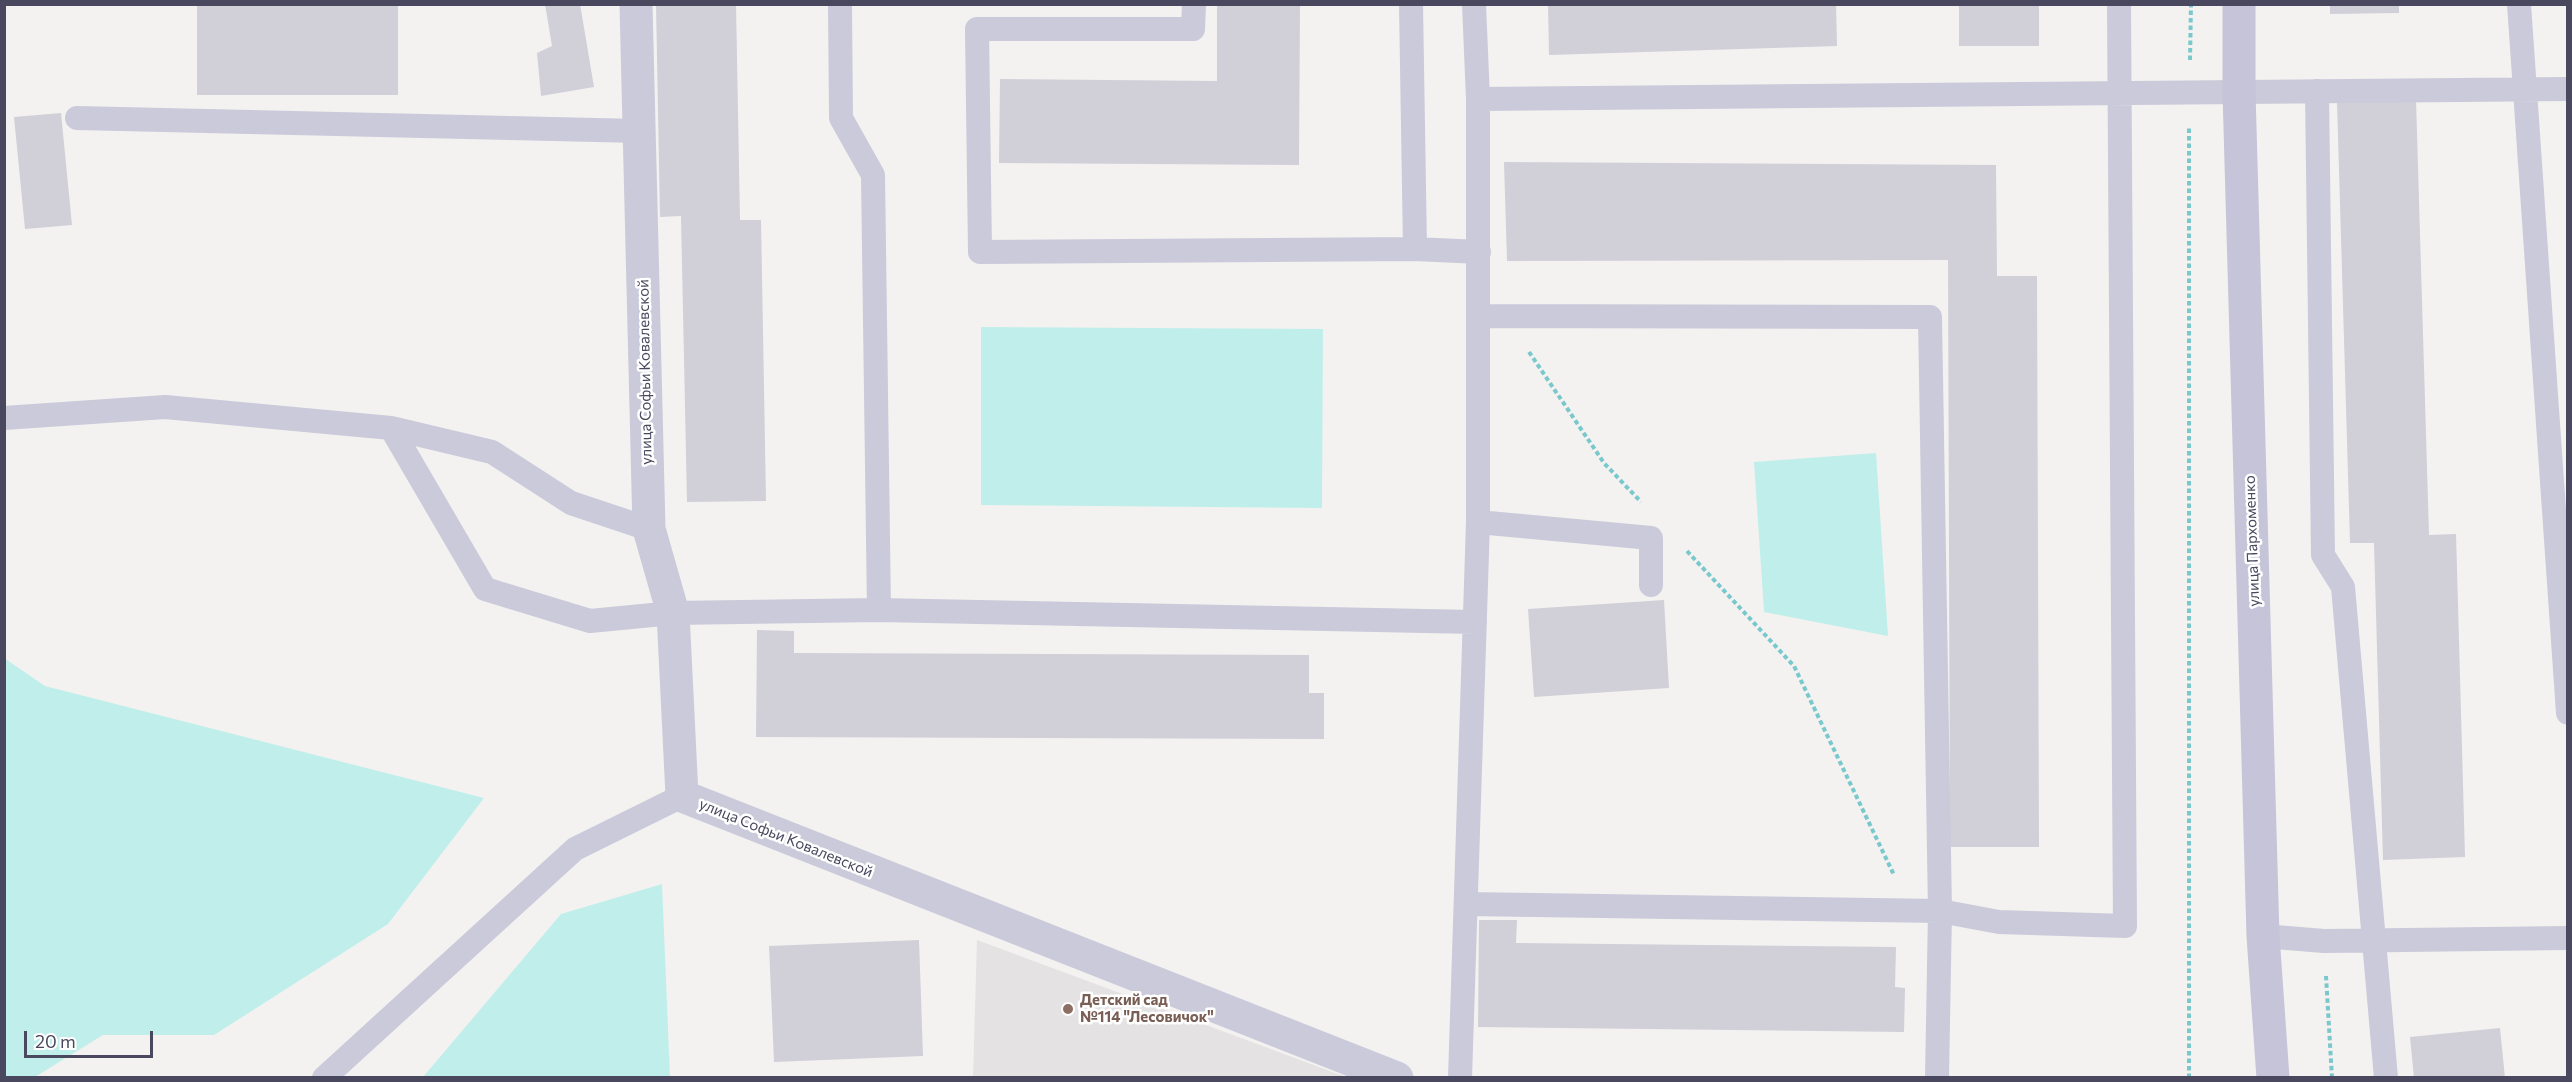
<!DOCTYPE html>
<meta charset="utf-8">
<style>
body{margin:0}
#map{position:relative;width:2572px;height:1082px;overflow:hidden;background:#f3f2f0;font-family:Commissioner,sans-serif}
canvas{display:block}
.frame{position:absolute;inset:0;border:6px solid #49485e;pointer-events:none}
.scale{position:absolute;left:24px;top:1031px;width:129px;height:27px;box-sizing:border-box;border:3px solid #49485e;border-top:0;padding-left:8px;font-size:18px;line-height:21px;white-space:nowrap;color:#49485e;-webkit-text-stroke:4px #fff;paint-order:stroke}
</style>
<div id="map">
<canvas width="2572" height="1082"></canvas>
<div class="frame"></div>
<div class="scale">20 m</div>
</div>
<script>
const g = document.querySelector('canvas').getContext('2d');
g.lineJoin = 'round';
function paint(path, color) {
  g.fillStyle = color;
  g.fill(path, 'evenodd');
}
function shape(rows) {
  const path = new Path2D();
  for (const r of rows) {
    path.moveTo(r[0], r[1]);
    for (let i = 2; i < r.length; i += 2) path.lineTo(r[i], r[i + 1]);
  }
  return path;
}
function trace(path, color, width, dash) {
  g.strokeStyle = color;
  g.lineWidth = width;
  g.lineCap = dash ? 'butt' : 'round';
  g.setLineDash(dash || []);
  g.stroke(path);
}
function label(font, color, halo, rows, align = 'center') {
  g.font = font + ' Commissioner,sans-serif';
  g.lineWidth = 5;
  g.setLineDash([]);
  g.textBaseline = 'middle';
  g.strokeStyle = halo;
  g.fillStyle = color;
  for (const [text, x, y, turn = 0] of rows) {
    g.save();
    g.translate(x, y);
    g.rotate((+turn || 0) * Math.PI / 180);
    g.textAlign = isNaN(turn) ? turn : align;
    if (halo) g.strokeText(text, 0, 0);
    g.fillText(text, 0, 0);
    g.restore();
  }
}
paint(shape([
 [977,940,1346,1077,973,1077]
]), '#e4e2e2');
paint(shape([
 [981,327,1323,329,1322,508,981,505],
 [1876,453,1888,636,1764,612,1754,462],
 [4,658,45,686,484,798,388,924,214,1035,103,1035,35,1077,5,1077],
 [662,884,670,1077,423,1077,561,914]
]), '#c0efeb');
paint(shape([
 [197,4,398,4,398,95,197,95],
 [545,4,580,4,594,87,541,96,537,53,552,46],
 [656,4,736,4,740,220,761,220,766,501,687,502,681,216,660,217],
 [1548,4,1836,4,1837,46,1549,55],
 [1959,4,2039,4,2039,46,1959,46],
 [2330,4,2399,4,2399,13,2330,14],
 [1217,5,1300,5,1299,165,999,163,1000,79,1217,81],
 [2416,100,2429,535,2456,534,2465,857,2383,860,2374,543,2350,543,2337,102],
 [61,113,72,225,25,229,14,117],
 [1504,162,1996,165,1997,276,2037,276,2039,847,1950,847,1948,260,1507,261],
 [1664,600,1669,688,1534,697,1528,609],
 [757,630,794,631,794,653,1309,655,1309,693,1324,693,1324,739,756,737],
 [1479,920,1517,920,1516,943,1896,947,1895,987,1905,988,1904,1032,1478,1027],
 [919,940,923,1056,774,1062,769,946],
 [2500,1028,2505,1078,2414,1078,2410,1037]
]), '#d1cfd8');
trace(shape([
 [2190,60,2191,4],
 [1529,352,1604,463,1641,502],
 [1687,551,1794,666,1894,875],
 [2326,976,2332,1078],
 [2189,1078,2189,127]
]), '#79c8cc', 4, [4.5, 3]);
trace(shape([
 [840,4,841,118,873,175,879,610],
 [1194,4,1193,29,977,29,980,252,1415,249,1479,252],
 [1411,4,1415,249],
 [2519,4,2568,713],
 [2317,91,2323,555,2343,587,2386,1078],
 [1478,99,2568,89],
 [77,118,639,131],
 [1479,316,1930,317,1940,911,1999,922,2125,926,2119,4],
 [4,418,165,407,391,428,492,452,571,503,649,529],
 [391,428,485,589,590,621,673,613,879,610,1475,622],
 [1478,522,1651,538,1651,585],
 [1466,904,1940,911,1937,1078],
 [2263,936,2324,941,2568,938],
 [324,1078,575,849,682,796],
 [1460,1078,1478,522,1478,99,1474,4]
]), '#cacada', 24);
trace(shape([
 [636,4,649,529,673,613,682,796,1397,1078]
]), '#cacada', 33);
trace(shape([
 [2239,4,2239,92,2263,936,2273,1078]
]), '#c5c4d8', 33);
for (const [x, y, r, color] of [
 [1068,1009,6,"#8d6e63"]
]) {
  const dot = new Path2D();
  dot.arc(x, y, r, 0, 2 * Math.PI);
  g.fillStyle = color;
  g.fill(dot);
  trace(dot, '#fff', 2);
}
label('15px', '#49485e', '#fff', [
 ["улица Софьи Ковалевской",645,372,-91],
 ["улица Пархоменко",2252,541,-92],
 ["улица Софьи Ковалевской",786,838,22]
]);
label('bold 15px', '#785e54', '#fff', [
 ["Детский сад",1080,1000],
 ["№114 \"Лесовичок\"",1080,1017]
], 'left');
</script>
